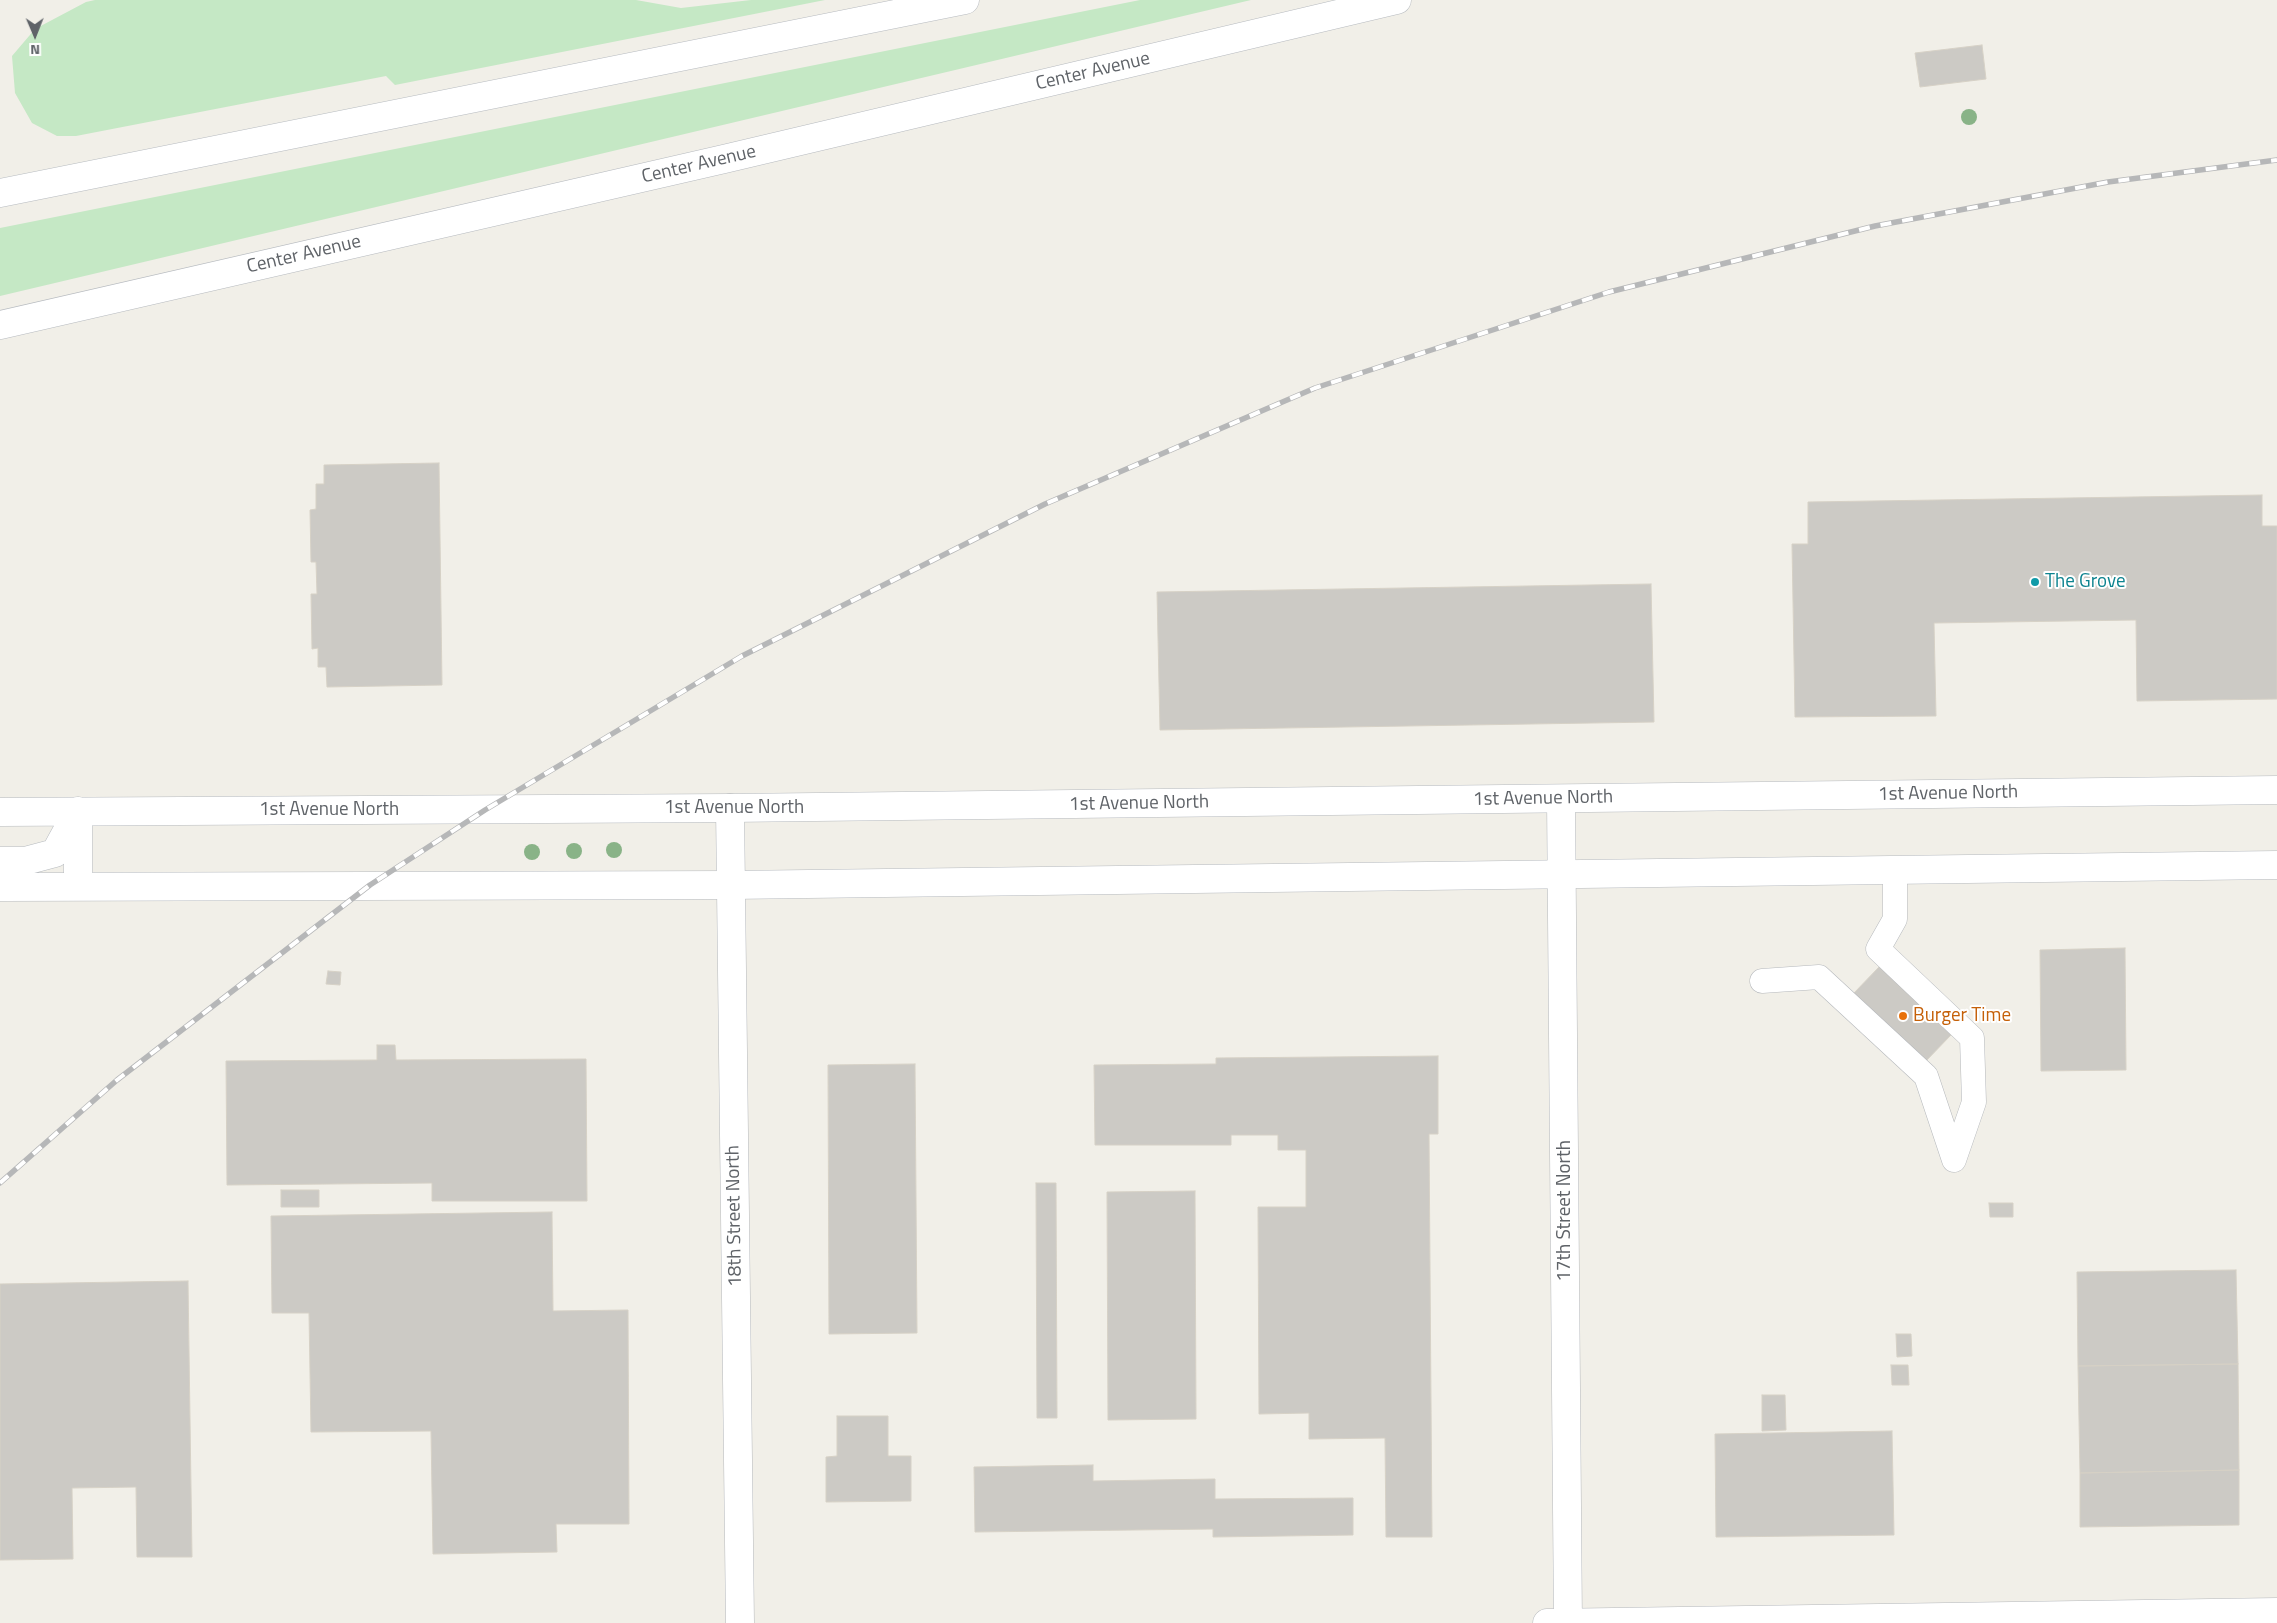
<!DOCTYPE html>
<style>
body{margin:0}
#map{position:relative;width:2277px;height:1623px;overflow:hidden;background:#f1efe8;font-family:"Titillium Web",sans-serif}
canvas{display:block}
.north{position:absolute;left:10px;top:10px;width:50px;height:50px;-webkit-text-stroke:4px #fff;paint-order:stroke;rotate:179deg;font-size:14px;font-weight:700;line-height:20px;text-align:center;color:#5f6368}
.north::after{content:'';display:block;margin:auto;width:18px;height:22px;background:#5f6368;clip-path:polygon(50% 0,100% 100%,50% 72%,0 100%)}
</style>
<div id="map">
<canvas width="2277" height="1623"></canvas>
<div class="north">N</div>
</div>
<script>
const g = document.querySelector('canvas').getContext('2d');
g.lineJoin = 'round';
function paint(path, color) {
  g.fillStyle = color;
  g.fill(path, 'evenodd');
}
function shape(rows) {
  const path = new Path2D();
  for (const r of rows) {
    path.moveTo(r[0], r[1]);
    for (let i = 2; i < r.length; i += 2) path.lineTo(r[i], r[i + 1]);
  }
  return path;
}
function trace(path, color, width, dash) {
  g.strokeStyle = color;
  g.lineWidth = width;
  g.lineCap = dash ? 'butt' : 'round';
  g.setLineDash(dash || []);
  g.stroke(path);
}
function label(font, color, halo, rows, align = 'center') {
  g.font = font + ' "Titillium Web",sans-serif';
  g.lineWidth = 4;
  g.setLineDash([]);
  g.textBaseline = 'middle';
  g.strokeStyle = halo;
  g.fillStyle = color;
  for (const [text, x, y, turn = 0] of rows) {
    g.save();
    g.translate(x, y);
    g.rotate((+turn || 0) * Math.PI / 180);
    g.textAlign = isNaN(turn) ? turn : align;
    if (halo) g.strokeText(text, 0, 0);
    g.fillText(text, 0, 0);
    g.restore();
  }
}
paint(shape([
 [95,0,636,0,681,8,751,0,825,0,395,85,386,76,76,136,57,136,32,123,15,93,12,56,35,29,86,2],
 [1140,0,1251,0,0,296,0,228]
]), '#c5e8c5');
const building = shape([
 [1982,45,1986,79,1920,87,1915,53,1982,45],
 [439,463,442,685,327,687,326,667,318,667,318,648,312,649,311,594,317,594,316,562,311,562,310,510,316,509,316,484,324,484,324,465,439,463],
 [2262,495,2262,526,2277,526,2277,699,2137,701,2136,620,1934,623,1936,716,1795,717,1792,544,1808,544,1808,502,2262,495],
 [1651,584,1654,722,1160,730,1157,592,1651,584],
 [2125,948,2126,1070,2041,1071,2040,950,2125,948],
 [1880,966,1951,1035,1924,1063,1853,994,1880,966],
 [328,971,341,972,340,985,326,984,328,971],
 [377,1045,395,1045,396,1060,586,1059,587,1201,432,1201,432,1183,227,1185,226,1061,377,1060,377,1045],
 [1438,1056,1438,1134,1429,1134,1432,1537,1386,1537,1385,1438,1309,1439,1309,1413,1259,1414,1258,1207,1306,1207,1306,1150,1278,1150,1278,1135,1231,1135,1231,1145,1095,1145,1094,1065,1216,1064,1216,1058,1438,1056],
 [915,1064,917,1333,829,1334,828,1065,915,1064],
 [1036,1183,1056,1183,1057,1418,1037,1418,1036,1183],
 [281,1190,319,1190,319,1207,281,1207,281,1190],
 [1195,1191,1196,1419,1108,1420,1107,1192,1195,1191],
 [1989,1203,2013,1203,2013,1217,1990,1217,1989,1203],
 [552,1212,553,1311,628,1310,629,1524,556,1524,557,1552,433,1554,431,1431,311,1432,309,1313,272,1313,271,1216,552,1212],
 [2236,1270,2238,1364,2078,1366,2077,1272,2236,1270],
 [188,1281,192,1557,137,1557,136,1487,72,1488,73,1559,0,1560,0,1284,188,1281],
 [1896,1334,1911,1334,1912,1356,1897,1357,1896,1334],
 [2238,1364,2239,1470,2080,1473,2078,1366,2238,1364],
 [1891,1365,1908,1365,1909,1385,1892,1385,1891,1365],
 [1762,1395,1785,1395,1786,1430,1762,1431,1762,1395],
 [837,1416,888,1416,888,1456,911,1456,911,1501,826,1502,826,1457,837,1456,837,1416],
 [1892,1431,1894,1535,1716,1537,1715,1434,1892,1431],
 [1093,1465,1093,1481,1215,1479,1215,1499,1353,1498,1353,1535,1213,1537,1213,1529,975,1532,974,1467,1093,1465],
 [2239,1470,2239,1525,2080,1527,2080,1473,2239,1470]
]);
paint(building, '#cccac5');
trace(building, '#d6d1c6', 1);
const lane = shape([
 [1895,871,1895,919,1878,949,1972,1038,1974,1102,1954,1160],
 [1762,981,1819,977,1926,1076,1954,1160]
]);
const street = shape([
 [1561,799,1568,1623],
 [730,808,740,1623],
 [1547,1623,2277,1612]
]);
const secondary = shape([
 [0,193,965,0],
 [0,325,724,159,1397,0],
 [0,812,730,808,2277,790],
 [0,861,25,861,55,853,78,811],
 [0,887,731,885,2277,865],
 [78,887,78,812]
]);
trace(lane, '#b5b8bc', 25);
trace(street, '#b5b8bc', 29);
trace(secondary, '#b6babf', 29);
trace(lane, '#fff', 24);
trace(street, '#fff', 28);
trace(secondary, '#fff', 28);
const rail = shape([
 [0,1183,117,1080,370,885,485,810,742,656,1045,504,1315,388,1609,292,1875,226,2108,182,2277,160]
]);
trace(rail, '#b6b7b8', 5.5);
trace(rail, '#fff', 4, [11]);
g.fillStyle = '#89b387';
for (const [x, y] of [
 [1969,117],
 [614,850],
 [574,851],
 [532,852]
]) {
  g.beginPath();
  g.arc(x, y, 8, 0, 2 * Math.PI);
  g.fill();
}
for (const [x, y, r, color] of [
 [2035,582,5,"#0f9aa8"],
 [1903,1016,5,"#e8710a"]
]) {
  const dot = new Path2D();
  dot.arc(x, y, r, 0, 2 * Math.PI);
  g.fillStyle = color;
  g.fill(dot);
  trace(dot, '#fff', 2);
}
label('19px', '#5f6368', '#fff', [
 ["Center Avenue",1093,72,-13],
 ["Center Avenue",699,165,-13],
 ["Center Avenue",304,255,-13],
 ["1st Avenue North",1948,794,-1],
 ["1st Avenue North",1543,799,-1],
 ["1st Avenue North",1139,804,-1],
 ["1st Avenue North",734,808],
 ["1st Avenue North",329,810],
 ["17th Street North",1565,1211,-90],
 ["18th Street North",735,1216,-91]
]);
label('19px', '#0d838f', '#fff', [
 ["The Grove",2045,582]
], 'left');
label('19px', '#c56008', '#fff', [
 ["Burger Time",1913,1016]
], 'left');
</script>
